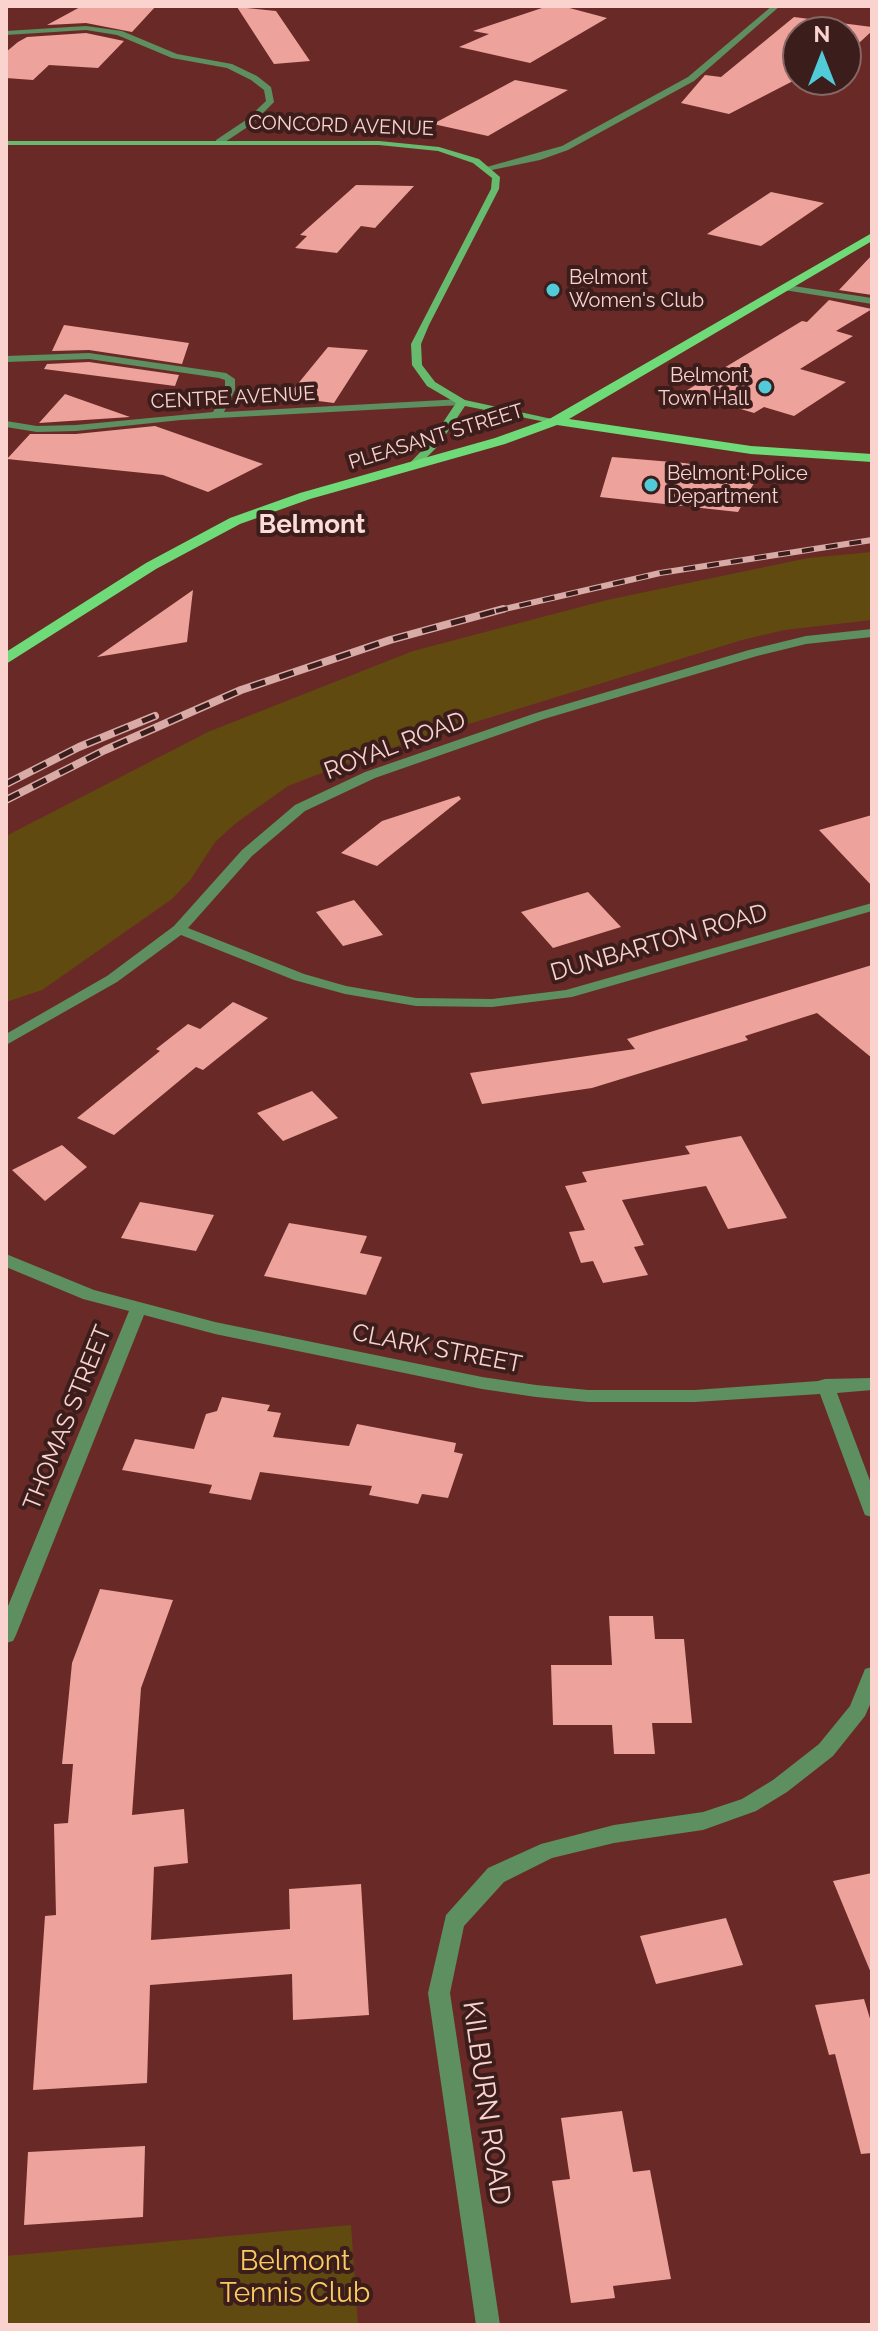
<!DOCTYPE html>
<style>
body{margin:0}
#map{position:relative;width:878px;height:2331px;overflow:hidden;background:#692a27;font-family:Raleway,sans-serif}
canvas{display:block}
.frame{position:absolute;inset:0;border:8px solid #fad2ce;pointer-events:none}
.north{position:absolute;left:782px;top:16px;width:80px;height:80px;box-sizing:border-box;background:#3b1e1c;border:2px solid #876663;border-radius:50%;rotate:0deg;font-size:22px;font-weight:700;line-height:32px;text-align:center;color:#fad2ce}
.north::after{content:'';display:block;margin:auto;width:28px;height:36px;background:#52cbd9;clip-path:polygon(50% 0,100% 100%,50% 72%,0 100%)}
</style>
<div id="map">
<canvas width="878" height="2331"></canvas>
<div class="frame"></div>
<div class="north">N</div>
</div>
<script>
const g = document.querySelector('canvas').getContext('2d');
g.lineJoin = 'round';
function paint(path, color) {
  g.fillStyle = color;
  g.fill(path, 'evenodd');
}
function shape(rows) {
  const path = new Path2D();
  for (const r of rows) {
    path.moveTo(r[0], r[1]);
    for (let i = 2; i < r.length; i += 2) path.lineTo(r[i], r[i + 1]);
  }
  return path;
}
function trace(path, color, width, dash) {
  g.strokeStyle = color;
  g.lineWidth = width;
  g.lineCap = dash ? 'butt' : 'round';
  g.setLineDash(dash || []);
  g.stroke(path);
}
function label(font, color, halo, rows, align = 'center') {
  g.font = font + ' Raleway,sans-serif';
  g.lineWidth = 8;
  g.setLineDash([]);
  g.textBaseline = 'middle';
  g.strokeStyle = halo;
  g.fillStyle = color;
  for (const [text, x, y, turn = 0] of rows) {
    g.save();
    g.translate(x, y);
    g.rotate((+turn || 0) * Math.PI / 180);
    g.textAlign = isNaN(turn) ? turn : align;
    if (halo) g.strokeText(text, 0, 0);
    g.fillText(text, 0, 0);
    g.restore();
  }
}
paint(shape([
 [872,552,872,620,784,630,742,640,368,755,288,786,236,823,215,842,191,879,172,899,42,990,6,1002,6,836,208,732,413,651,607,600,808,558],
 [351,2225,358,2325,6,2325,6,2256]
]), '#614a0f');
paint(shape([
 [82,6,156,6,132,32,86,23,47,25],
 [548,6,562,6,607,18,530,63,459,47,489,34,473,31],
 [237,7,276,11,310,61,274,64],
 [794,17,872,27,872,31,846,55,846,32,798,32,798,80,818,80,812,85,793,81,729,114,681,103,705,75,721,77],
 [86,33,124,41,98,68,49,65,33,80,6,78,6,52,18,42,27,37],
 [515,80,568,90,488,136,433,124],
 [356,185,414,186,375,228,361,226,337,253,295,248,307,236,300,235],
 [771,192,824,203,761,246,707,234],
 [872,255,872,295,839,290],
 [829,300,872,309,836,331,853,336,800,369,846,382,794,416,764,407,754,413,684,392,802,321,807,322],
 [64,325,189,343,182,364,89,350,52,351],
 [328,347,368,350,334,403,287,397],
 [89,362,179,375,175,386,44,369,47,364],
 [65,394,130,417,39,423],
 [155,426,263,464,208,492,163,475,7,459,30,434,76,434],
 [612,457,684,463,759,474,738,512,600,497],
 [193,590,187,642,97,657],
 [459,796,461,799,377,866,341,853,382,821],
 [872,815,872,886,819,830],
 [588,892,621,927,553,948,521,912],
 [354,900,383,935,343,946,316,912],
 [872,965,872,1058,817,1013,745,1036,748,1040,592,1088,482,1104,470,1073,635,1049,627,1039],
 [233,1002,268,1018,203,1070,196,1067,114,1135,77,1118,160,1051,156,1049,188,1024,200,1029],
 [312,1091,338,1118,283,1141,257,1113],
 [741,1136,787,1218,728,1229,706,1186,622,1200,644,1245,634,1247,648,1275,603,1283,593,1261,581,1263,569,1232,585,1230,565,1186,587,1182,582,1172,690,1154,685,1146],
 [62,1145,87,1167,45,1201,12,1170],
 [140,1202,214,1215,196,1251,121,1238],
 [289,1223,367,1236,360,1253,382,1257,366,1295,264,1276],
 [222,1397,270,1405,267,1411,281,1413,273,1437,349,1446,357,1424,456,1443,454,1452,463,1454,448,1498,422,1494,418,1504,369,1495,372,1486,260,1472,251,1500,209,1493,212,1485,122,1470,135,1439,194,1449,206,1414,217,1411],
 [100,1589,173,1600,141,1688,132,1815,184,1809,188,1863,154,1867,151,1940,290,1929,289,1889,361,1884,369,2015,293,2020,292,1974,150,1985,147,2083,33,2090,45,1916,56,1915,54,1824,68,1823,73,1764,62,1764,72,1663],
 [609,1616,653,1616,655,1639,684,1639,692,1723,652,1723,655,1754,614,1754,612,1725,553,1725,551,1665,612,1665],
 [872,1873,872,1973,871,1973,833,1881],
 [726,1918,743,1965,656,1984,640,1936],
 [864,1999,872,2025,872,2153,861,2154,835,2054,829,2055,815,2005],
 [622,2111,633,2172,650,2170,671,2279,613,2286,615,2298,571,2303,552,2181,570,2179,561,2118],
 [145,2146,143,2217,24,2225,28,2152]
]), '#eda29b');
paint(shape([
 [772,6,780,6,694,81,568,150,540,160,487,171,483,168,562,146,688,77,772,6],
 [86,26,122,31,177,54,232,64,257,76,271,87,274,102,252,124,222,144,216,144,216,140,246,120,266,101,264,90,251,80,227,68,172,58,117,35,86,30,6,35,6,31,86,26],
 [787,285,872,298,872,304,784,290,784,286,787,285],
 [89,353,226,373,235,379,235,390,224,412,462,399,467,402,462,405,181,420,76,431,37,432,6,427,6,421,37,426,76,425,213,412,225,390,225,380,219,378,89,359,6,362,6,356,89,353],
 [872,629,872,637,806,644,757,656,544,719,375,778,305,811,252,856,188,928,304,974,346,986,416,998,492,999,566,990,872,903,872,911,572,997,492,1007,416,1006,345,994,294,980,181,935,117,982,6,1045,6,1034,107,976,174,926,242,850,295,805,365,772,536,713,749,650,806,636,872,629],
 [6,1254,94,1290,215,1322,482,1377,536,1385,588,1390,695,1390,818,1381,825,1379,872,1378,872,1390,837,1393,872,1486,872,1517,865,1515,863,1510,820,1394,695,1402,588,1402,536,1397,482,1389,215,1334,144,1315,16,1635,13,1641,6,1643,6,1611,129,1311,83,1299,6,1267,6,1254],
 [872,1667,872,1700,865,1716,833,1756,787,1792,756,1811,703,1830,614,1843,552,1858,504,1882,464,1926,450,1993,500,2325,476,2325,428,1993,446,1915,488,1868,541,1844,614,1825,703,1812,742,1799,773,1780,819,1744,850,1706,865,1669,872,1667]
]), '#5d8f60');
paint(shape([
 [6,141,379,141,439,147,479,159,500,177,499,189,429,325,421,344,422,365,435,382,465,400,561,421,556,424,465,406,438,446,416,468,407,466,430,442,456,403,427,386,412,365,411,344,491,189,492,178,473,163,438,151,379,145,6,145,6,141]
]), '#67bb6e');
paint(shape([
 [872,233,872,241,569,419,751,446,872,454,872,462,751,454,557,425,505,444,310,499,240,524,156,569,6,664,6,652,146,563,230,518,300,493,495,438,551,418,872,233]
]), '#6edb78');
const railFar1 = shape([
 [496,611,660,573,872,540]
]);
const rail = shape([
 [6,784,79,747,155,716],
 [6,800,105,750,241,690,390,640,503,609]
]);
trace(railFar1, '#d8aba7', 6);
trace(rail, '#d8aba7', 8);
trace(railFar1, '#3b1e1c', 4, [12]);
trace(rail, '#3b1e1c', 5, [15]);
for (const [x, y, r, color] of [
 [553,290,8,"#52cbd9"],
 [765,387,8,"#52cbd9"],
 [651,485,8,"#52cbd9"]
]) {
  const dot = new Path2D();
  dot.arc(x, y, r, 0, 2 * Math.PI);
  g.fillStyle = color;
  g.fill(dot);
  trace(dot, '#3b1e1c', 3);
}
label('20px', '#fad2ce', '#3b1e1c', [
 ["CONCORD AVENUE",341,126,2],
 ["CENTRE AVENUE",233,398,-3],
 ["PLEASANT STREET",436,437,-17]
]);
label('20px', '#fad2ce', '#3b1e1c', [
 ["Belmont",569,278],
 ["Women's Club",569,301],
 ["Belmont",749,376,"right"],
 ["Town Hall",749,399,"right"],
 ["Belmont Police",667,474],
 ["Department",667,497]
], 'left');
label('24px', '#fad2ce', '#3b1e1c', [
 ["ROYAL ROAD",395,746,-21],
 ["DUNBARTON ROAD",659,943,-16],
 ["CLARK STREET",437,1349,11],
 ["THOMAS STREET",68,1418,-68]
]);
label('bold 26px', '#fcdbd8', '#3b1e1c', [
 ["Belmont",312,525]
]);
label('28px', '#fad2ce', '#3b1e1c', [
 ["KILBURN ROAD",486,2103,82]
]);
label('28px', '#facb5e', '#3b1e1c', [
 ["Belmont",295,2262],
 ["Tennis Club",295,2294]
]);
</script>
